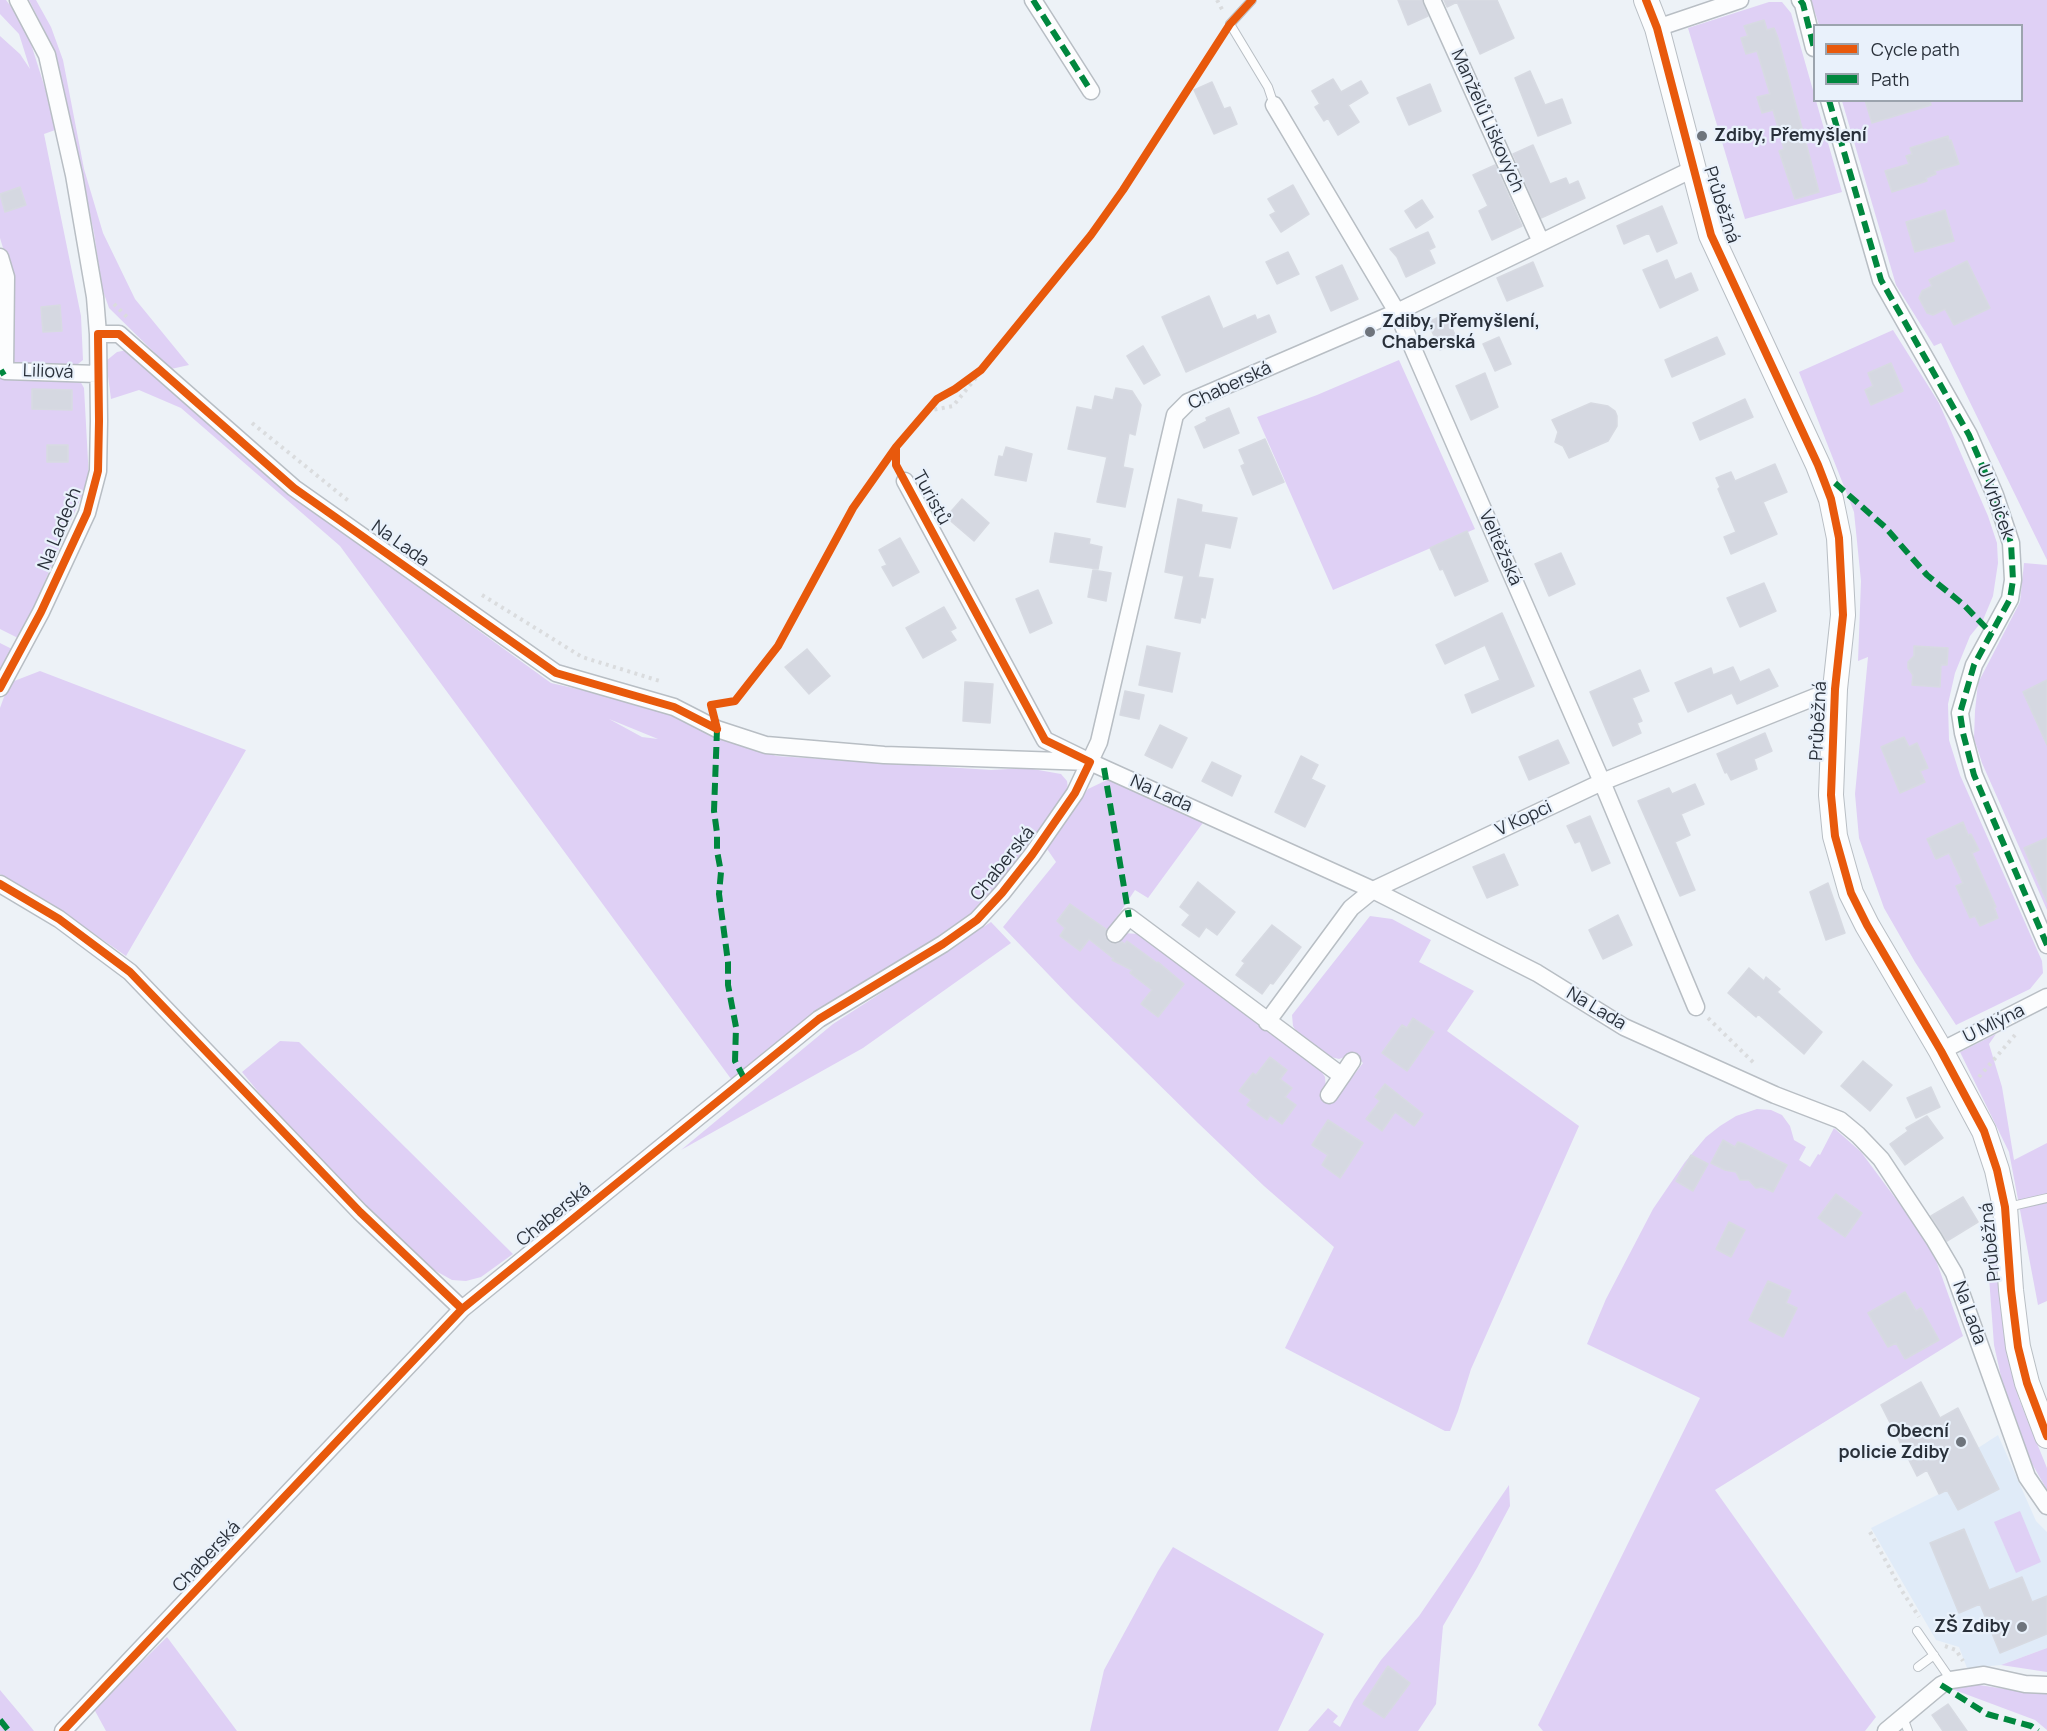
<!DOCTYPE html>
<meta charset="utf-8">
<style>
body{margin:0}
#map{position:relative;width:2047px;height:1731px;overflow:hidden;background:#edf2f7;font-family:Manrope,sans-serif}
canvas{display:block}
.legend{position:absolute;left:1813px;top:24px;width:210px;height:78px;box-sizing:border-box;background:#e9f1fb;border:2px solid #9ca4ae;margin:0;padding:8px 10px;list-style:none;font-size:18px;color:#29303a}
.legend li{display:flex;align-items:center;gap:12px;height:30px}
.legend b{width:30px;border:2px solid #9ca4ae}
</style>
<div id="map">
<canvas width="2047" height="1731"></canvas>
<ul class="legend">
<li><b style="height:8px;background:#e8590c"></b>Cycle path</li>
<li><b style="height:8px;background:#00873e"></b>Path</li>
</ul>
</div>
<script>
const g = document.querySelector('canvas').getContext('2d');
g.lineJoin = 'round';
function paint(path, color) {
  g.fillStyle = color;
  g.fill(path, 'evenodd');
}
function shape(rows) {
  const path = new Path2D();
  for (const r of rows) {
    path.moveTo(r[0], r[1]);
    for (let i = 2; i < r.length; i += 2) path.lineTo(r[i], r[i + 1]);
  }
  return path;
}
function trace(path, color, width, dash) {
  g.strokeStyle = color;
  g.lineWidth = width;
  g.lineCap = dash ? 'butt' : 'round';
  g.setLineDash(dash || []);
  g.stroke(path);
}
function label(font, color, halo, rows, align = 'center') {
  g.font = font + ' Manrope,sans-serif';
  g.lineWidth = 4.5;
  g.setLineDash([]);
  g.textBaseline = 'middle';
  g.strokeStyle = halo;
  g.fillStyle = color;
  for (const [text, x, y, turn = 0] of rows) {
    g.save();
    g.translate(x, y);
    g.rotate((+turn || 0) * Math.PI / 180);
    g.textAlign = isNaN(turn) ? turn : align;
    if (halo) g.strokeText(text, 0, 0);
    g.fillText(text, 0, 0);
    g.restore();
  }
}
paint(shape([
 [1998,1435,2036,1521,2047,1532,2047,1648,2001,1665,1967,1668,1959,1647,1936,1640,1871,1528,1947,1490,1957,1508,1999,1489,1978,1448]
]), '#e0ebf8');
paint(shape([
 [0,0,6,0,25,25,58,129,44,134,81,316,83,360,73,368,19,368,10,359,11,274,0,238,0,36,20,54,30,69,19,34,0,14],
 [29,0,36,0,51,27,63,60,84,169,103,233,135,299,189,365,171,369,109,308,102,288,94,233,60,73,52,46],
 [1811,0,2047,0,2047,560,1941,343,1934,346,1896,285,1842,101,2022,100,2022,26,1819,25],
 [1769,2,1782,2,1791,13,1842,192,1745,219,1688,28],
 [1893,330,1939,403,1988,516,1997,543,1998,563,1993,596,1983,620,1970,636,1955,673,1948,704,1949,740,1960,775,2042,961,2043,973,2030,989,1956,1025,1915,962,1884,908,1859,838,1855,794,1868,657,1858,661,1861,581,1854,512,1799,372],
 [127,350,319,515,551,683,608,696,677,717,776,756,991,770,1027,768,1061,774,1067,781,1068,789,1003,883,971,915,734,1083,340,546,181,408,139,390,111,399,106,361,117,352],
 [609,719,658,739,642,737],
 [1399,360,1475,529,1333,590,1257,417,1317,395],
 [0,377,79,379,84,388,89,479,33,609,18,638,0,629],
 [2024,563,2047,565,2047,910,1982,763,1974,738,1975,711,1978,683,2020,602],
 [0,643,12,649,0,671],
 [40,671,246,750,126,956,64,913,0,874,0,708,9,683],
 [1107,780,1118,782,1205,820,1148,898,1135,890,1107,932,1139,934,1201,979,1321,1071,1325,1077,1326,1090,1333,1102,1363,1063,1354,1054,1339,1059,1331,1057,1296,1031,1293,1026,1292,1015,1370,916,1392,919,1431,940,1419,962,1474,991,1447,1031,1579,1126,1471,1369,1458,1411,1450,1431,1445,1431,1285,1348,1334,1247,1264,1186,1198,1123,1072,999,1003,927,1056,862,1045,846,1088,789],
 [991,922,1011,943,863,1048,681,1150,833,1024],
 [1996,1034,1989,1044,2002,1087,2014,1160,2047,1143,2047,1301,2038,1305,2009,1152,1960,1052],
 [280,1041,299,1042,513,1254,481,1277,466,1281,452,1280,434,1270,355,1199,287,1127,242,1072],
 [1757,1109,1771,1110,1782,1115,1790,1126,1794,1140,1806,1147,1799,1160,1810,1167,1818,1154,1820,1155,1834,1128,1861,1152,1931,1246,1963,1336,1715,1490,1876,1717,1865,1731,1543,1731,1538,1725,1700,1398,1587,1344,1606,1299,1653,1209,1685,1162,1706,1137,1720,1126,1736,1116],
 [1985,1223,1993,1223,2004,1336,2019,1399,2047,1468,2047,1490,2031,1462,2002,1381,1994,1345],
 [1509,1485,1510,1506,1477,1568,1443,1626,1436,1704,1418,1731,1308,1731,1328,1708,1338,1716,1333,1722,1340,1727,1354,1700,1381,1660,1419,1616],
 [2020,1511,2041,1562,2016,1573,1994,1522],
 [1173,1547,1324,1634,1278,1731,1090,1731,1104,1670,1158,1571],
 [167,1637,237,1731,106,1731,94,1709],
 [2047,1648,2047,1672,2001,1665],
 [1973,1684,2018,1691,2047,1692,2047,1730,2035,1720,1952,1689,1960,1685],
 [0,1690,21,1715,34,1731,0,1731]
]), '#dfd0f5');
const building = shape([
 [1398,0,1422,0,1428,16,1408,25,1398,0],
 [1444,0,1497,0,1514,38,1480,54,1457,2,1447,7,1444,0],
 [1764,20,1767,30,1774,28,1778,38,1819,192,1795,199,1779,151,1784,149,1773,110,1762,113,1757,97,1770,94,1757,51,1746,54,1741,38,1748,36,1744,26,1764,20],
 [1530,71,1545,105,1562,99,1571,123,1538,136,1515,78,1530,71],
 [1333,79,1341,92,1361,81,1368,93,1348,105,1359,122,1338,135,1328,118,1324,121,1315,107,1320,104,1312,91,1333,79],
 [1212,82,1224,109,1230,107,1237,124,1214,134,1194,90,1212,82],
 [1430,84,1441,111,1409,125,1397,98,1430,84],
 [1865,100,1930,100,1931,105,1872,123,1865,100],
 [1948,136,1949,141,1951,140,1959,164,1935,171,1936,174,1926,178,1927,181,1892,192,1885,171,1909,164,1906,156,1912,154,1910,148,1948,136],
 [1533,145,1550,184,1566,178,1569,185,1578,181,1585,198,1541,218,1513,154,1533,145],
 [1495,165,1522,226,1492,240,1479,211,1488,206,1473,175,1495,165],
 [1293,185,1309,214,1281,232,1270,215,1276,212,1268,199,1293,185],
 [20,187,26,205,5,212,0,194,20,187],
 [1422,200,1433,217,1416,228,1405,211,1422,200],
 [1662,206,1677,243,1657,252,1649,233,1624,244,1617,226,1662,206],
 [1945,210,1954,241,1915,252,1906,222,1945,210],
 [1428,232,1435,247,1429,250,1435,263,1406,277,1397,257,1390,249,1428,232],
 [1288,252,1299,274,1277,284,1266,262,1288,252],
 [1667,260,1675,280,1691,273,1698,290,1660,308,1643,270,1667,260],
 [1967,261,1990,308,1954,325,1945,309,1933,315,1927,313,1919,298,1922,291,1932,286,1929,280,1967,261],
 [1533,262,1543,286,1507,301,1497,278,1533,262],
 [1342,265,1358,299,1331,311,1316,277,1342,265],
 [1209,296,1223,329,1255,315,1257,320,1269,315,1276,332,1186,372,1162,317,1209,296],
 [60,305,62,331,43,332,41,307,60,305],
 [1446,314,1458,342,1440,350,1428,322,1446,314],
 [1499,337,1511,364,1495,371,1483,344,1499,337],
 [1717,337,1725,354,1672,377,1665,360,1717,337],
 [1143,346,1160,375,1144,384,1127,356,1143,346],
 [1891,363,1903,391,1871,405,1865,390,1873,386,1868,373,1891,363],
 [1485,373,1498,407,1471,420,1456,386,1485,373],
 [1116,388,1132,391,1141,405,1135,435,1129,433,1123,467,1133,469,1125,507,1097,502,1107,457,1068,449,1077,407,1092,410,1095,396,1113,400,1116,388],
 [32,389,72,390,72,410,32,409,32,389],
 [1745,399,1753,417,1700,440,1693,423,1745,399],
 [1591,403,1608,406,1615,411,1617,416,1617,426,1608,441,1569,458,1563,446,1555,442,1558,432,1552,420,1591,403],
 [1229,408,1239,433,1204,448,1195,427,1207,421,1206,418,1229,408],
 [1265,439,1284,482,1253,495,1241,466,1245,464,1239,450,1265,439],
 [47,445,68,445,68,462,47,462,47,445],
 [1006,447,1032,454,1026,481,995,475,999,456,1003,457,1006,447],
 [1775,464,1787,492,1763,502,1777,534,1731,554,1724,537,1736,532,1718,489,1720,487,1716,478,1731,472,1735,481,1775,464],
 [962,499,989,523,974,541,946,517,962,499],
 [1178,499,1202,505,1201,512,1237,518,1230,548,1205,543,1198,577,1213,579,1205,618,1201,617,1200,623,1175,618,1184,576,1165,572,1178,499],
 [1467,531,1488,581,1455,596,1443,569,1440,570,1430,548,1467,531],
 [1055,533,1090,539,1089,544,1102,547,1098,569,1050,562,1055,533],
 [900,538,919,572,893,586,882,567,887,565,879,550,900,538],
 [1561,553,1575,584,1549,596,1535,564,1561,553],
 [1093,570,1111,573,1106,601,1088,597,1093,570],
 [1764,583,1776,611,1740,627,1727,598,1764,583],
 [1038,590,1052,623,1030,633,1016,599,1038,590],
 [944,607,956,628,950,631,956,640,923,658,906,628,944,607],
 [1502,613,1534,686,1472,713,1465,695,1500,680,1485,645,1445,664,1436,645,1502,613],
 [1147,646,1180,653,1172,692,1139,685,1147,646],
 [1914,646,1948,648,1947,665,1941,665,1940,687,1912,685,1913,675,1908,668,1908,662,1914,656,1914,646],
 [807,649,830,676,809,694,785,667,807,649],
 [1733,667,1740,682,1769,669,1778,686,1737,704,1732,693,1688,712,1675,683,1711,668,1713,675,1733,667],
 [1640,670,1649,691,1632,698,1642,721,1637,723,1641,733,1613,746,1590,692,1640,670],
 [2047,680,2047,745,2023,692,2047,680],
 [965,682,993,684,990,723,963,721,965,682],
 [1125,691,1144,695,1139,719,1120,715,1125,691],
 [1160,725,1187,738,1172,768,1145,755,1160,725],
 [1765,733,1772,751,1754,759,1757,769,1731,780,1727,772,1725,773,1717,754,1765,733],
 [1904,737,1909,747,1917,743,1928,768,1920,771,1925,782,1900,793,1881,747,1904,737],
 [1558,740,1569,763,1529,780,1519,757,1558,740],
 [1301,756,1318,765,1311,779,1325,786,1305,827,1275,812,1301,756],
 [1212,762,1241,776,1232,796,1202,781,1212,762],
 [1695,784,1704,804,1681,814,1690,835,1675,842,1695,890,1680,896,1638,801,1669,788,1672,794,1695,784],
 [1590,816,1610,863,1592,871,1580,841,1575,843,1567,826,1590,816],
 [1963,822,1968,835,1971,834,1979,850,1972,853,1996,907,1994,907,1998,918,1980,926,1975,916,1970,918,1956,886,1963,883,1949,853,1936,859,1927,839,1963,822],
 [2047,838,2047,902,2024,848,2047,838],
 [1504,854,1518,885,1487,898,1473,867,1504,854],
 [1198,882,1235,912,1217,935,1206,927,1199,937,1182,925,1190,915,1180,907,1198,882],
 [1828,883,1845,933,1826,940,1810,892,1828,883],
 [1070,904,1106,929,1105,937,1109,942,1114,944,1122,942,1125,944,1127,941,1157,963,1158,962,1184,984,1158,1017,1141,1004,1152,990,1130,973,1132,970,1112,960,1114,959,1089,939,1080,951,1060,936,1065,928,1057,921,1070,904],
 [1618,915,1632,945,1603,959,1589,930,1618,915],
 [1272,925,1301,947,1273,984,1270,983,1262,994,1236,975,1245,963,1242,961,1272,925],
 [1749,968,1764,981,1766,977,1780,989,1777,992,1822,1032,1804,1054,1758,1014,1756,1017,1728,993,1749,968],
 [1413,1018,1434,1032,1407,1071,1382,1053,1402,1025,1407,1028,1413,1018],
 [1270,1057,1287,1070,1280,1079,1292,1088,1285,1097,1296,1105,1282,1124,1270,1115,1267,1120,1247,1105,1251,1100,1239,1091,1253,1073,1256,1075,1270,1057],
 [1863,1061,1892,1085,1870,1111,1841,1086,1863,1061],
 [1385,1084,1423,1114,1414,1126,1395,1112,1382,1131,1366,1119,1380,1101,1375,1097,1385,1084],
 [1931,1087,1940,1107,1916,1118,1907,1098,1931,1087],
 [1927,1116,1943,1138,1905,1165,1890,1144,1908,1131,1906,1128,1927,1116],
 [1328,1120,1363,1143,1340,1178,1322,1165,1328,1155,1312,1145,1328,1120],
 [1723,1140,1735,1147,1738,1142,1744,1144,1787,1165,1773,1192,1762,1187,1756,1188,1749,1180,1740,1180,1736,1172,1725,1170,1711,1163,1723,1140],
 [1691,1155,1708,1164,1693,1191,1676,1181,1691,1155],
 [1836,1194,1862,1213,1845,1237,1818,1218,1836,1194],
 [1963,1197,1978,1222,1947,1241,1931,1216,1963,1197],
 [1729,1222,1745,1230,1731,1257,1716,1249,1729,1222],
 [1768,1281,1791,1291,1786,1303,1797,1308,1783,1337,1749,1320,1768,1281],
 [1905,1292,1916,1311,1921,1308,1939,1340,1905,1359,1896,1343,1888,1347,1868,1313,1905,1292],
 [1921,1382,1940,1418,1958,1408,1999,1489,1958,1510,1947,1490,1939,1494,1927,1470,1917,1476,1881,1405,1921,1382],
 [1964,1529,1989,1590,2022,1577,2032,1602,2047,1596,2047,1634,2000,1653,1980,1604,1959,1613,1930,1543,1964,1529],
 [1388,1666,1410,1683,1384,1718,1363,1704,1388,1666],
 [1948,1704,1967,1731,1943,1731,1932,1715,1948,1704]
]);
paint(building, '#d5d8e1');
trace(building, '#d7dae2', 1.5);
const lane = shape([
 [1252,0,1230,24,1268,87,1274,105],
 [2008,1207,2047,1198],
 [1917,1631,1951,1680],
 [1918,1667,1934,1655],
 [1903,1717,1908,1731]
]);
const street = shape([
 [1033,0,1091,91],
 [1432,0,1541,242],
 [1800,0,1803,4,1814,48],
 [1657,28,1740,0],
 [1829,100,1881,280,1969,435,1995,495,2011,543,2013,580,2010,599,1974,665,1960,713,1963,733,1974,775,2047,945],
 [1274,105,1397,312,1602,782,1696,1007],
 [0,257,6,277,5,371,97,374],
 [98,334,119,334,294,488,556,673,674,707,717,729,766,745,884,755,1090,762,1373,890,1537,973,1624,1027,1775,1095,1840,1120,1858,1135,1881,1159,1934,1239,1954,1273,2027,1477,2047,1506],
 [905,481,1045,740,1084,759],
 [0,688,41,612,87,513,98,471,99,421,98,334,95,297,74,175,47,55,18,0],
 [0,884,59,919,130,972,360,1212,462,1309],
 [1115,934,1129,917,1342,1076,1329,1095],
 [1267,1022,1351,908,1373,890,1602,782,1835,689],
 [1941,1051,2047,997],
 [1342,1076,1352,1061],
 [63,1731,462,1309,819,1019,943,944,977,920,1002,893,1032,855,1075,793,1099,742,1175,415,1188,402,1397,312,1693,169],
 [1886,1731,1941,1685,1951,1680,1984,1675,2025,1684,2047,1685]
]);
const secondary = shape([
 [1646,0,1657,28,1711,235,1818,465,1831,499,1839,538,1843,615,1835,689,1831,795,1835,836,1851,893,1867,925,1941,1051,1984,1131,1997,1170,2005,1207,2011,1290,2018,1347,2027,1383,2047,1436]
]);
trace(lane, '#b8bec4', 10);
trace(street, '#b8bec4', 19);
trace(secondary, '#b8bec4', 26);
trace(shape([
 [1217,0,1224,13],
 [114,304,128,318],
 [927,411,953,406,979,374],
 [252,423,351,503],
 [896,465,896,447,937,399,955,389,981,370,1091,235],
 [482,595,582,657,663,682],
 [711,705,735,701,778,646,853,508,896,447],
 [1708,1018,1756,1065],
 [1979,1077,2015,1035],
 [1870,1532,1902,1591,1919,1617],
 [1945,1646,1956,1650,1963,1661]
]), '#dadcde', 4, [3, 4.5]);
trace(lane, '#fcfdfe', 8);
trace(street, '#fcfdfe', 16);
trace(secondary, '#fcfdfe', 24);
trace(shape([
 [1033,0,1091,91],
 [1800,0,1803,4,1814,48],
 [1829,100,1881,280,1969,435,1995,495,2011,543,2013,580,2010,599,1974,665,1960,713,1963,733,1974,775,2047,945],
 [0,374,5,371],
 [1835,483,1885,527,1927,575,1964,605,1991,633],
 [717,729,714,811,717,833,717,851,721,872,719,894,728,962,728,985,736,1027,735,1061,745,1080],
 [1104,768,1129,917],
 [1941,1685,1987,1714,2031,1726,2038,1731],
 [0,1720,9,1731]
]), '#00873e', 6, [12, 6]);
trace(shape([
 [1646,0,1657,28,1711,235,1818,465,1831,499,1839,538,1843,615,1835,689,1831,795,1835,836,1851,893,1867,925,1941,1051,1984,1131,1997,1170,2005,1207,2011,1290,2018,1347,2027,1383,2047,1436],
 [0,688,41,612,87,513,98,471,99,421,98,334,119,334,294,488,556,673,674,707,717,729],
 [717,729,711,705,735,701,778,646,853,508,896,447],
 [0,884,59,919,130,972,360,1212,462,1309],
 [63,1731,462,1309,819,1019,943,944,977,920,1002,893,1032,855,1075,793,1090,762,1045,740,896,465,896,447,937,399,955,389,981,370,1091,235,1123,190,1230,24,1252,0]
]), '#e8590c', 8);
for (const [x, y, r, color] of [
 [1702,136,6,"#6e747c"],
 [1370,332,6,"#6e747c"],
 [1961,1442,6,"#6e747c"],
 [2022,1627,6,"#6e747c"]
]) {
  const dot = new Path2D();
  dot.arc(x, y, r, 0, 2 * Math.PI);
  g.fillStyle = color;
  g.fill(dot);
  trace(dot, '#e9f1fb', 2);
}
label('18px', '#29303a', '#e9f1fb', [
 ["Manželů Liškových",1487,121,66],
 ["Průběžná",1721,205,72],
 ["Liliová",48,372,2],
 ["Chaberská",1230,386,-25],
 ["Turistů",931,498,61],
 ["U Vrbiček",1995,502,70],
 ["Na Ladech",60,529,-68],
 ["Na Lada",400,544,35],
 ["Veltěžská",1500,548,66],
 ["Průběžná",1819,721,-87],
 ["Na Lada",1161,794,24],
 ["V Kopci",1524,819,-25],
 ["Chaberská",1003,864,-51],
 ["Na Lada",1596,1009,31],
 ["U Mlýna",1994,1024,-26],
 ["Chaberská",554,1215,-39],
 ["Průběžná",1991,1242,-96],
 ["Na Lada",1969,1313,70],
 ["Chaberská",207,1557,-47]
]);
label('bold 18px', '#29303a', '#e9f1fb', [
 ["Zdiby, Přemyšlení",1714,136],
 ["Zdiby, Přemyšlení,",1382,322],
 ["Chaberská",1382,343],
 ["Obecní",1949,1432,"right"],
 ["policie Zdiby",1949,1453,"right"],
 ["ZŠ Zdiby",2010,1627,"right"]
], 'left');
</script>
